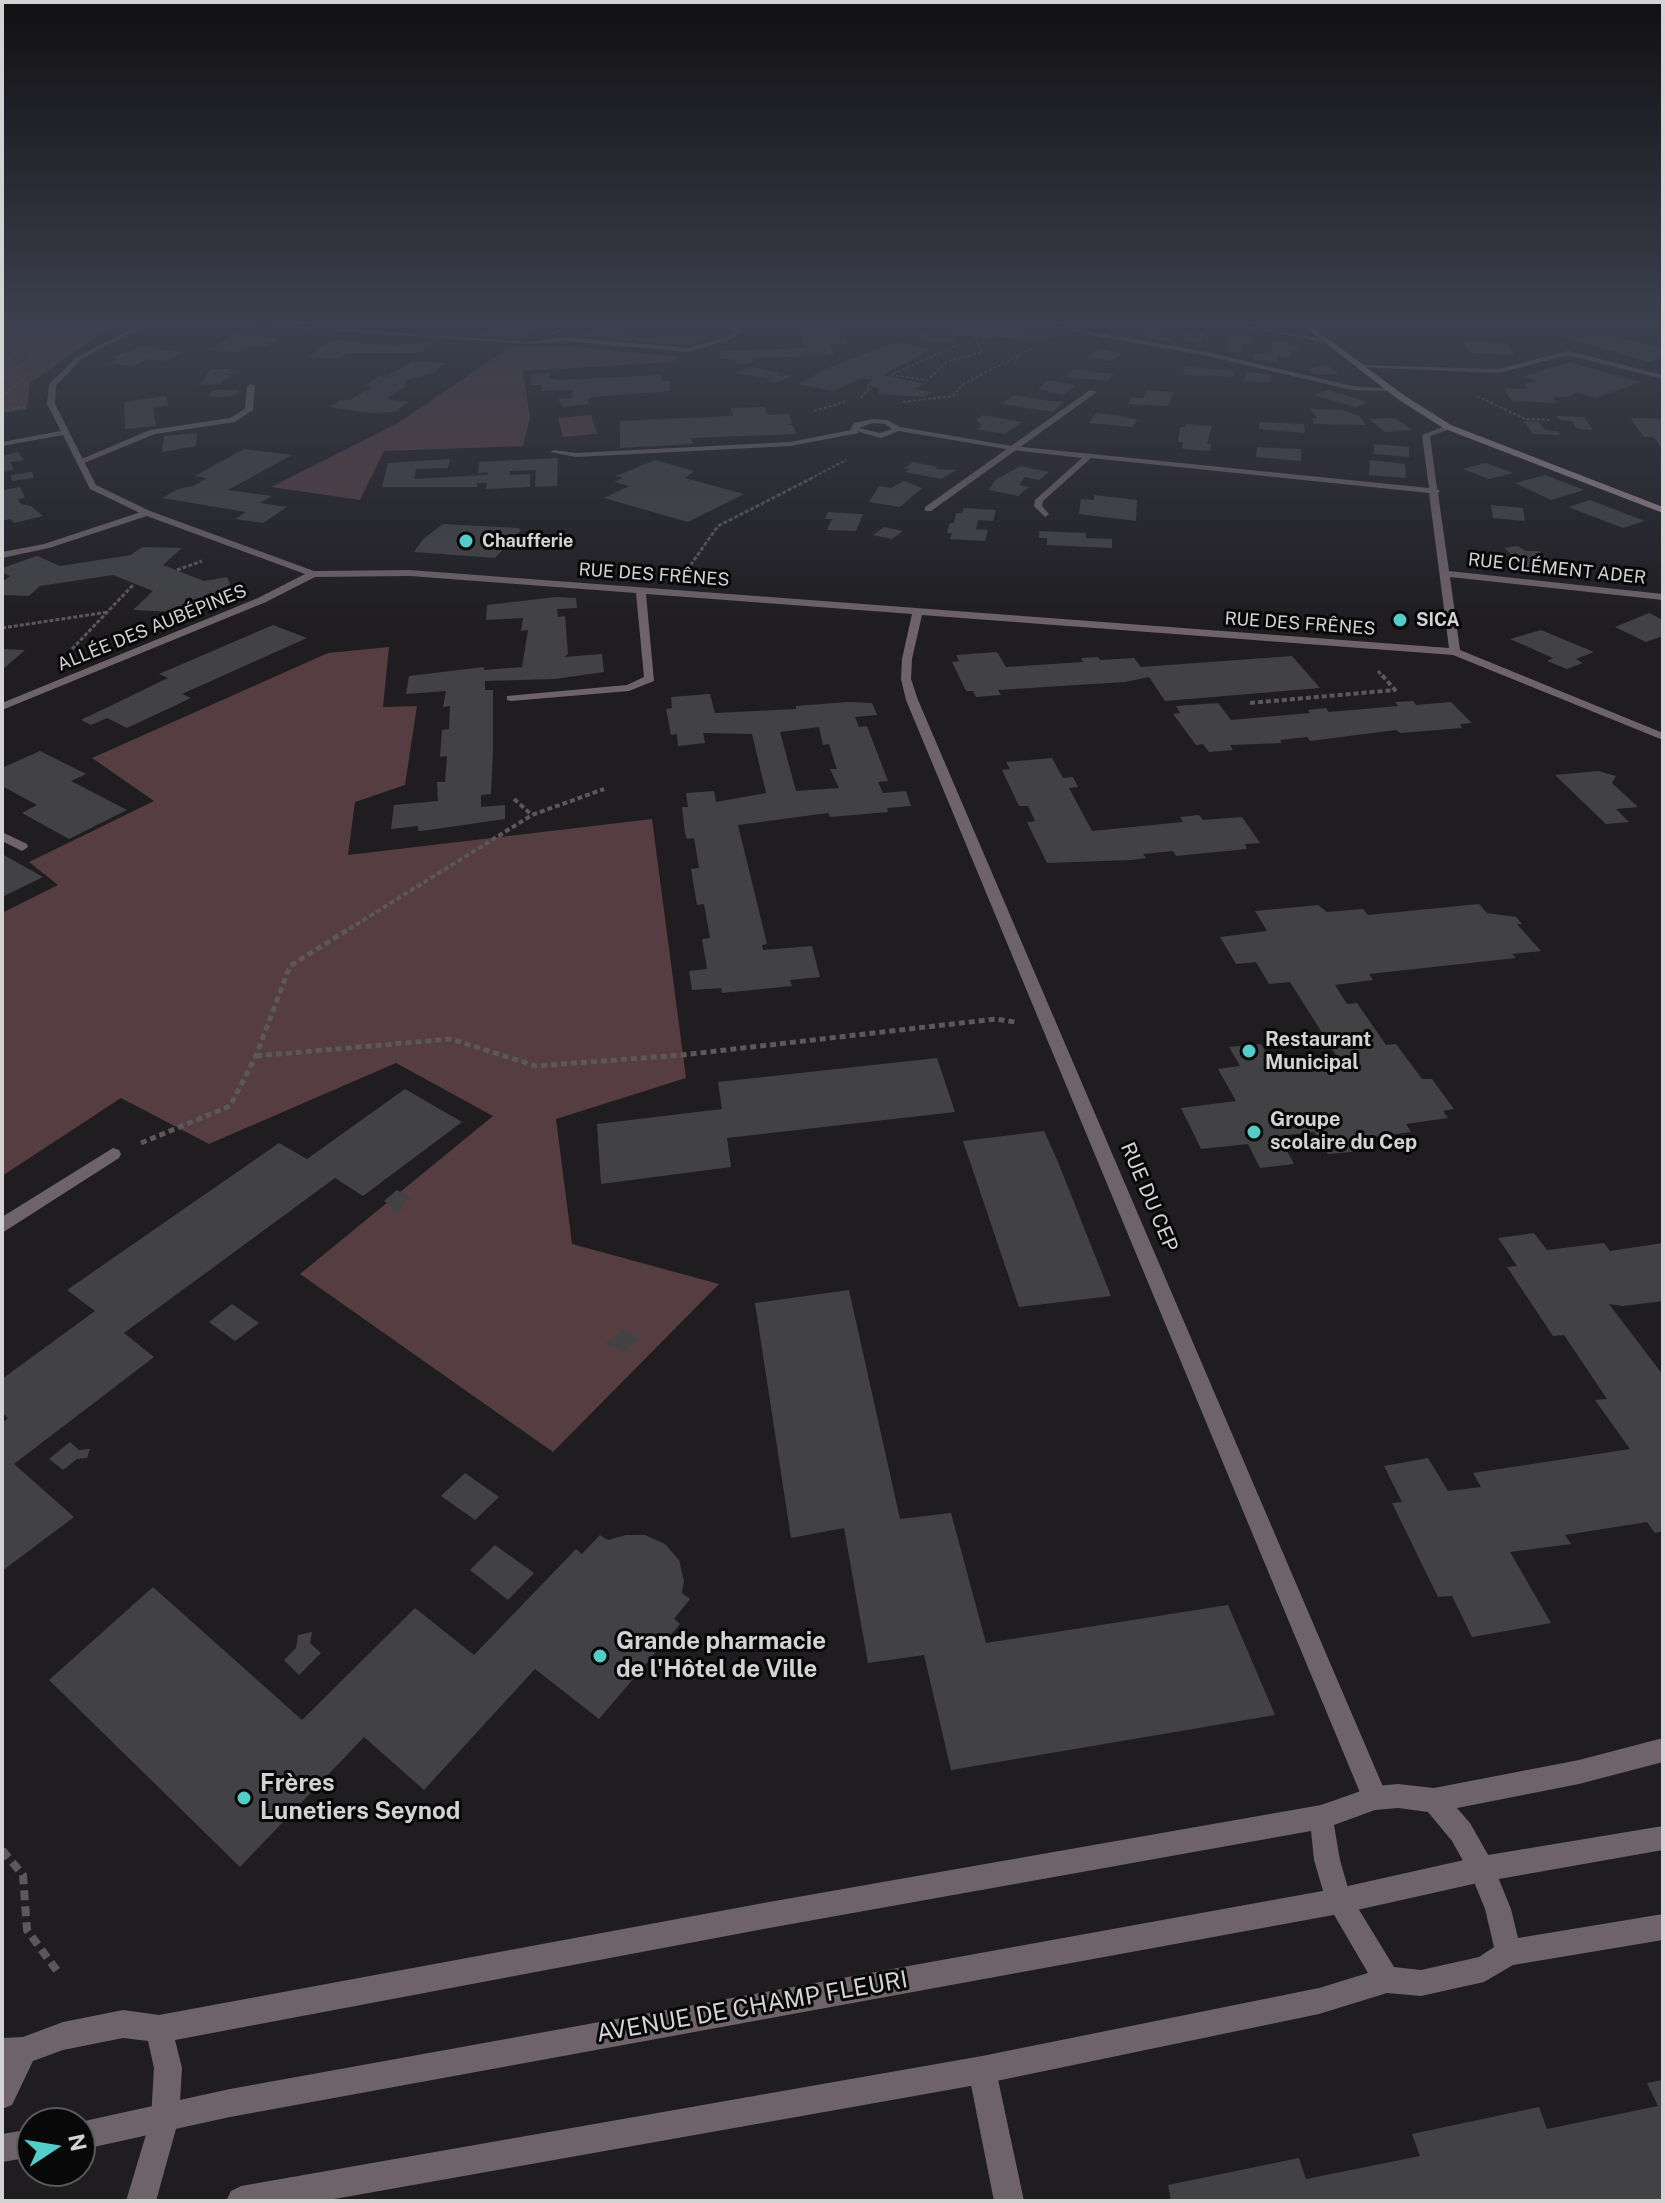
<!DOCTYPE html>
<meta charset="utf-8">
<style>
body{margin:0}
#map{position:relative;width:1665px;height:2203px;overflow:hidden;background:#1f1d20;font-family:"Public Sans",sans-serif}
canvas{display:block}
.frame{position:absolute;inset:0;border:4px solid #d4d3d4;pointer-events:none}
.north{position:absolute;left:16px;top:2107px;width:80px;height:80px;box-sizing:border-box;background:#080809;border:2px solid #5a595a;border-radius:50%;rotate:78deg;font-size:22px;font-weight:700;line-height:32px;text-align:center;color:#d4d3d4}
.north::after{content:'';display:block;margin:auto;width:28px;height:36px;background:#54cdc8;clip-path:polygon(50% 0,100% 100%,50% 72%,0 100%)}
</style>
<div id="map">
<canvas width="1665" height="2203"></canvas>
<div class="frame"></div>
<div class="north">N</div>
</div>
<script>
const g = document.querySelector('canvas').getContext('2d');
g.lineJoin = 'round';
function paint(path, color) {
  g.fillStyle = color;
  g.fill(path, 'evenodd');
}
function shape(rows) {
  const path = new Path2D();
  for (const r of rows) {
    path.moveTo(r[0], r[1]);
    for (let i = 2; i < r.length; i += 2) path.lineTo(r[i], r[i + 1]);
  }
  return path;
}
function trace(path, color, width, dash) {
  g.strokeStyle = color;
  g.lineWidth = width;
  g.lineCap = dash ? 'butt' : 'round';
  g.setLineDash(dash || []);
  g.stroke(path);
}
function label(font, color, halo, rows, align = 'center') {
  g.font = font + ' "Public Sans",sans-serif';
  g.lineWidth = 6;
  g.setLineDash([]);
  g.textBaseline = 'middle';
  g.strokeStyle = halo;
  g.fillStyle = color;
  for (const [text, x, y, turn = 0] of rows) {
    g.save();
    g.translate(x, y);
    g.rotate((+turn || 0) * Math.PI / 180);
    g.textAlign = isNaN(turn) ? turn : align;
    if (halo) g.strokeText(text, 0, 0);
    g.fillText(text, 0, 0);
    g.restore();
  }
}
paint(shape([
 [2,324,115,324,30,383,27,409,2,413],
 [510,347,575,347,678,357,672,362,523,371,530,418,523,446,384,451,360,500,271,487,398,423],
 [591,415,597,434,563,437,558,418],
 [389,647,383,707,417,706,405,785,355,802,348,855,652,819,686,1078,556,1119,572,1244,719,1284,553,1452,300,1274,493,1116,396,1063,209,1144,121,1098,2,1176,2,913,58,885,29,862,154,801,92,758,328,653]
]), '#563d41');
paint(shape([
 [493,324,543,324,524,339,478,336],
 [791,324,899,324,901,327,823,330,842,332,848,344,829,344,835,355,752,358,754,363,737,364,735,359,721,359,719,351,806,348,799,331,794,331],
 [1109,324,1133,324,1131,331,1107,329],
 [1148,324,1166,324,1162,336,1172,339,1171,342,1143,337],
 [1385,324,1398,332,1375,333,1362,325],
 [601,326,635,331,706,336,691,346,584,336],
 [997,326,1057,334,1046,340,1028,341,1008,337,977,339,974,335,952,336,956,341,939,342,923,341,920,337,925,337,922,332],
 [1579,329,1663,348,1663,358,1649,362,1556,335],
 [1188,330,1206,332,1201,343,1184,341],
 [239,332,259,333,254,336,279,339,265,347,247,346,237,352,208,350],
 [1230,334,1253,336,1251,344,1244,344,1242,353,1224,351],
 [337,339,378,345,432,344,420,353,347,353,337,359,308,357,317,351,312,351],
 [1275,341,1299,344,1298,350,1292,349,1291,357,1278,356,1276,362,1253,359,1254,354,1272,353],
 [1463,341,1506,343,1515,355,1470,353],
 [896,342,931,349,883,375,925,384,914,389,931,392,925,397,879,394,879,388,867,385,873,380,863,378,833,391,798,384,830,367],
 [141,346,160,347,156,349,182,352,166,361,147,359,134,366,108,364,119,358,111,358],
 [1099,349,1123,354,1110,361,1086,357],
 [413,361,446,363,433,373,403,381,408,382,403,385,407,385,386,399,408,402,395,412,371,413,330,407,340,400,350,400,372,387,364,386,379,376,386,377],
 [1569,362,1641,382,1595,398,1577,392,1569,397,1553,397,1557,403,1512,401,1503,388,1527,389,1524,384,1538,381,1522,377],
 [1327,365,1339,374,1315,375,1308,369],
 [1184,366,1233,371,1233,377,1183,375],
 [751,367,781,373,775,376,779,376,794,375,775,383,767,381,774,379,735,373],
 [211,369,233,369,230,372,235,372,220,384,199,385],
 [1073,369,1102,373,1114,373,1108,381,1066,377],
 [1247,372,1272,374,1269,383,1244,381],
 [550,373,549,378,558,380,661,375,662,381,669,381,670,391,593,397,588,399,589,404,563,407,558,399,571,398,573,390,542,391,542,385,530,385,531,374],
 [1047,380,1076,385,1063,395,1038,389],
 [213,390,239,390,234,396,207,397],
 [1147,390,1174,392,1168,406,1128,404,1132,397,1143,398],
 [1329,390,1361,400,1367,403,1355,407,1314,395],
 [1013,395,1050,401,1064,402,1053,412,1002,404],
 [166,396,168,406,153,407,156,426,125,429,124,402],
 [765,407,767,415,789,414,792,423,787,425,793,425,796,434,691,438,693,444,620,448,620,421,733,416,731,408],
 [1310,409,1342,410,1359,416,1366,425,1314,424,1312,418,1317,418],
 [1096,413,1119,416,1138,420,1132,427,1089,423],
 [983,415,1022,422,1005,434,976,429,982,426,976,420],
 [1556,416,1584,417,1593,430,1578,429,1571,421,1560,420],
 [1395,418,1412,430,1385,432,1369,419],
 [1630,418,1663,419,1663,450,1654,437,1644,437],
 [1524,421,1539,422,1545,430,1557,431,1561,435,1533,434],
 [1260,422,1304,424,1305,433,1259,429],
 [1186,424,1212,426,1207,444,1211,444,1210,451,1182,449,1183,442,1178,442,1180,427,1185,427],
 [197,433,196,446,162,452,164,436],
 [1374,444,1409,447,1409,457,1374,454],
 [1257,447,1301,449,1301,461,1256,457],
 [244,449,292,455,228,490,272,496,260,503,287,507,263,523,235,519,246,512,162,498,178,489,193,486,207,478,195,476],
 [18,452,24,460,11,462,13,470,2,472,2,456],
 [558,458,557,486,535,487,536,470,510,471,510,475,530,474,530,487,486,489,487,483,477,483,477,487,382,487,388,463,450,459,448,468,416,469,414,479,487,475,488,472,478,473,479,462],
 [655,460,694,471,685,478,744,494,688,522,604,498,629,486,614,482,623,478,616,476],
 [1370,460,1405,464,1406,478,1369,475],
 [913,462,938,467,935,469,957,470,941,479,905,472,910,469,904,468],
 [1486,463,1513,473,1489,479,1463,469],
 [1021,466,1049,472,1039,480,1025,477,1019,485,1029,487,1018,496,989,490,995,480],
 [32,472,34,478,12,481,11,475],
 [1545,475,1579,488,1584,490,1551,500,1515,483],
 [904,481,922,488,900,507,869,502,879,486,891,488],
 [2,487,4,490,20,487,25,498,18,499,21,504,31,506,43,516,14,523,10,519,2,521],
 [1094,495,1137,500,1136,521,1079,514,1081,499,1094,500],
 [1590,500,1645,521,1623,528,1568,507],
 [1491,505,1523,508,1525,521,1493,518],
 [964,508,996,510,993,521,978,520,976,529,988,530,985,541,950,539,952,533,947,533,950,523,954,523,956,513,962,513],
 [828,512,860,514,863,514,856,531,827,530,832,519,825,519],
 [443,524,518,528,521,530,495,558,414,552,423,539],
 [884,527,903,531,892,539,873,535],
 [1039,531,1086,533,1086,538,1112,539,1112,548,1047,545,1047,538,1039,538],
 [1517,546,1526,551,1539,551,1560,569,1530,570,1504,548],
 [142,547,182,548,163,565,204,581,227,577,234,594,186,602,176,612,133,610,153,591,113,575,40,586,29,596,2,595,2,582,10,576,2,572,2,568,37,556,60,566,131,555],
 [556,597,576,598,577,608,557,609,558,617,565,616,568,654,564,657,602,654,604,672,555,679,485,681,485,690,493,690,493,751,491,794,481,795,481,807,505,805,505,819,429,830,418,831,418,826,391,829,394,805,438,801,437,782,445,782,447,756,440,757,442,730,449,729,450,706,443,707,446,691,406,694,409,676,484,667,484,670,522,667,528,630,521,631,523,618,486,620,487,605],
 [1649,613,1663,620,1663,636,1646,642,1615,627],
 [273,625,307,638,182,694,191,698,127,728,107,718,91,725,81,720,168,678,159,674],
 [1541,630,1594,652,1576,659,1583,663,1567,669,1547,661,1553,658,1510,639],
 [2,649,25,650,2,670],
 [997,652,1006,667,1083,662,1081,658,1098,657,1100,660,1134,658,1141,667,1292,656,1320,688,1165,701,1149,677,1125,682,998,690,1001,695,976,697,973,691,966,691,952,662,959,661,956,655],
 [710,694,715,713,796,709,796,706,848,702,872,703,877,715,855,717,859,727,867,726,888,781,878,782,883,793,906,791,911,806,887,808,888,812,830,817,828,813,738,825,767,944,762,945,763,950,812,946,820,977,790,980,792,986,722,993,721,988,692,990,689,971,707,969,702,939,710,938,704,904,697,905,691,869,699,868,694,838,687,839,685,833,682,807,688,807,686,793,714,791,716,802,766,793,752,734,703,733,705,743,678,746,677,734,671,735,666,709,672,708,671,697],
 [819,727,823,745,829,744,835,764,837,769,830,769,839,788,796,791,780,732],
 [1413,701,1416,705,1451,702,1472,723,1460,724,1462,728,1413,732,1400,733,1396,730,1310,741,1307,737,1280,740,1282,743,1230,745,1233,750,1209,752,1203,744,1196,745,1173,714,1180,713,1176,706,1218,703,1231,720,1310,713,1308,710,1326,708,1329,712,1398,706,1395,702],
 [40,751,86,774,71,781,127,810,69,839,22,813,37,805,2,786,2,768],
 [1052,758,1063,778,1073,777,1078,787,1069,788,1092,831,1183,822,1180,817,1199,815,1203,820,1242,817,1260,843,1245,844,1247,849,1176,856,1173,851,1143,854,1146,858,1131,860,1047,863,1027,822,1035,821,1028,806,1019,806,1002,770,1010,769,1006,762],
 [1598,771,1616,776,1612,783,1638,807,1616,809,1629,822,1606,824,1555,775],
 [2,854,43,877,2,897],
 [1479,904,1487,913,1516,917,1522,924,1517,924,1541,951,1512,954,1516,958,1369,974,1373,980,1335,985,1347,1004,1357,1003,1386,1045,1396,1044,1422,1079,1432,1079,1454,1109,1443,1111,1448,1118,1406,1124,1411,1132,1354,1140,1361,1151,1328,1154,1314,1132,1279,1136,1294,1164,1260,1168,1248,1144,1201,1149,1181,1108,1236,1101,1218,1069,1240,1066,1229,1047,1261,1044,1274,1066,1338,1058,1290,982,1269,984,1256,962,1236,964,1220,937,1267,931,1255,911,1318,905,1327,912,1363,909,1368,915],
 [937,1058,955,1112,727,1138,731,1167,601,1184,597,1124,722,1109,718,1082],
 [405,1089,462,1122,363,1196,335,1178,124,1333,154,1357,14,1464,74,1517,2,1571,2,1423,8,1418,2,1412,2,1379,95,1311,67,1290,279,1143,307,1159],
 [1044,1131,1058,1162,1111,1296,1019,1307,963,1141],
 [397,1190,411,1198,402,1205,402,1211,392,1213,392,1207,384,1201],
 [1534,1233,1547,1250,1604,1243,1610,1251,1663,1243,1663,1301,1623,1306,1609,1304,1663,1375,1663,1531,1655,1533,1647,1522,1565,1535,1571,1544,1510,1552,1551,1623,1472,1637,1452,1596,1438,1597,1392,1503,1402,1502,1384,1466,1428,1458,1448,1491,1481,1487,1473,1473,1630,1449,1595,1400,1607,1399,1564,1335,1553,1336,1507,1267,1517,1266,1498,1238],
 [849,1290,900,1519,951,1513,986,1643,1228,1605,1275,1715,951,1770,924,1655,868,1663,844,1528,791,1538,755,1303],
 [232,1304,259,1323,235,1341,209,1322],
 [623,1329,639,1339,623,1353,613,1346,608,1347,606,1341,612,1340],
 [70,1442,79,1450,90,1449,87,1458,77,1459,63,1470,49,1459],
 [465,1473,499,1497,475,1520,441,1496],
 [600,1535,608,1540,626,1535,645,1535,665,1544,679,1560,684,1581,682,1593,690,1599,674,1619,680,1624,599,1719,535,1669,424,1790,364,1737,240,1867,49,1680,153,1587,302,1720,415,1608,474,1655,576,1549,582,1554],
 [495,1545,534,1573,508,1600,470,1570],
 [312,1632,310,1643,321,1653,299,1675,284,1660,296,1648,298,1635],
 [1663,2080,1663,2201,1171,2201,1168,2185,1299,2158,1306,2179,1420,2156,1412,2134,1539,2107,1547,2129,1658,2106,1647,2083]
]), '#424245');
trace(shape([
 [46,324,89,324],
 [2,370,22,341,47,340,37,354,2,379],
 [893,374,958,345],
 [891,375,927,380,947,362,982,352,974,336],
 [1477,396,1525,419,1550,420],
 [2,397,29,374],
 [861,398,870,387],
 [903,402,953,396,962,385,1034,347],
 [2,409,26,407],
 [814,411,847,401],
 [810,479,846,460]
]), '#5a585a', 2, [3, 2]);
trace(shape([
 [177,570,202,561],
 [687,570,718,526,814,477],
 [2,628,108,612],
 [72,649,133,585],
 [1378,671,1382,676]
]), '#5a585a', 3, [4, 2]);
trace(shape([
 [1250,703,1395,690,1381,674],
 [514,799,532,815],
 [349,929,532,815,604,789]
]), '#5a585a', 4, [5, 3]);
trace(shape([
 [256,1056,451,1039,536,1066,682,1055,996,1019,1015,1022],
 [141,1143,230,1106,256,1056,290,966,352,927]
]), '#5a585a', 5, [6, 4]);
trace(shape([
 [2,1850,23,1875,27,1930,60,1975]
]), '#5a585a', 8, [10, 6]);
paint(shape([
 [573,324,582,324,552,335,547,334,573,324],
 [718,324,727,324,742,330,732,339,688,352,566,341,530,344,527,342,566,337,688,348,728,337,734,331,718,324],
 [251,384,255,386,253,410,235,422,155,434,84,463,77,461,150,430,230,418,245,409,247,386,251,384],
 [1090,390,1097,392,931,511,925,511,925,507,1090,390],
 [856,429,859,433,790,446,576,457,550,452,554,450,576,453,790,442,856,429],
 [147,510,151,513,150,515,49,548,2,558,2,552,44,544,147,510],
 [2,832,27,844,28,847,22,851,2,841,2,832],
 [1663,1826,1663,1850,1482,1882,1339,1914,230,2117,80,2150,80,2123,77,2123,80,2122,230,2089,1339,1888,1482,1856,1663,1826],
 [32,2129,32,2157,2,2162,2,2134,32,2129]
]), '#6f636a');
paint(shape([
 [141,324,149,324,81,359,56,386,55,404,96,485,150,511,314,571,410,570,1449,648,1429,493,1091,458,1043,501,1042,506,1049,514,1045,517,1034,506,1035,500,1082,458,1012,450,899,431,881,438,850,429,854,423,873,419,887,420,900,427,1012,446,1429,488,1422,435,1448,425,1451,429,1430,436,1437,489,1440,491,1438,493,1449,571,1663,594,1663,600,1450,577,1460,650,1663,733,1663,740,1453,655,922,615,912,659,911,679,918,700,1384,1789,1387,1798,1384,1807,1375,1810,1366,1807,906,700,901,679,902,659,912,614,646,594,654,681,629,691,511,701,507,700,507,696,627,685,644,677,636,593,410,576,315,577,266,602,2,710,2,703,258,598,305,574,144,515,90,489,63,435,2,446,2,442,61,431,47,404,49,384,77,357,141,324],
 [873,423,885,424,892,429,880,433,859,428,873,423],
 [234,324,267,324,533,342,530,344,234,324],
 [1030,324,1044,324,1203,351,1352,386,1394,389,1390,391,1352,390,1203,355,1030,324],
 [1223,324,1237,324,1328,340,1325,342,1223,324],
 [1568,351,1663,375,1663,379,1568,355,1498,373,1356,367,1360,365,1498,369,1568,351],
 [113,1148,119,1150,121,1154,119,1158,2,1233,2,1217,113,1148],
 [982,2056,992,2060,996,2070,1024,2201,994,2201,968,2070,972,2060,982,2056]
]), '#6f636a');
paint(shape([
 [1663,1738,1663,1762,1579,1784,1457,1808,1470,1823,1491,1860,1511,1909,1518,1938,1663,1914,1663,1940,1513,1965,1484,1982,1421,1996,1387,1993,1319,2014,982,2084,323,2201,226,2201,231,2191,241,2186,982,2056,1319,1988,1368,1973,1326,1901,1314,1860,1311,1831,769,1928,175,2040,182,2068,179,2118,156,2201,126,2201,151,2118,154,2068,148,2041,123,2038,63,2050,33,2061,12,2105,2,2109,2,2038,23,2037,63,2022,123,2010,159,2015,769,1902,1321,1805,1375,1786,1398,1784,1434,1788,1579,1760,1663,1738],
 [1398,1808,1428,1812,1452,1841,1472,1877,1485,1909,1494,1947,1479,1957,1421,1970,1394,1967,1350,1895,1340,1860,1334,1825,1375,1810,1398,1808]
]), '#6f636a');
paint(shape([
 [1301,324,1308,324,1405,396,1451,425,1663,507,1663,513,1445,429,1399,400,1301,324]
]), '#9d8a95');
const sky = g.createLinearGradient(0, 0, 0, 632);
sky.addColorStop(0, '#111012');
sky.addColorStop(0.51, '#3c404e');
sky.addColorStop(1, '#3c404e00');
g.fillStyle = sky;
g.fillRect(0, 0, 1665, 632);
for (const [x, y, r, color] of [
 [466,541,8,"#54cdc8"],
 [1400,620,8,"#54cdc8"],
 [1249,1051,8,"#54cdc8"],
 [1254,1132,8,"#54cdc8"],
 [600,1656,8,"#54cdc8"],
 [244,1798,8,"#54cdc8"]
]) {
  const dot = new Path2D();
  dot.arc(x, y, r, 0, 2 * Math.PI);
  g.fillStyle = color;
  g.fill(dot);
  trace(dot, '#080809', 3);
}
label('bold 18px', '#d4d3d4', '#080809', [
 ["Chaufferie",482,541],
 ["SICA",1416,620]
], 'left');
label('18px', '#d4d3d4', '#080809', [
 ["RUE CLÉMENT ADER",1557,569,6],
 ["RUE DES FRÊNES",654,575,4],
 ["RUE DES FRÊNES",1300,624,4],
 ["ALLÉE DES AUBÉPINES",152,628,-22]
]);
label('bold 20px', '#d4d3d4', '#080809', [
 ["Restaurant",1265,1040],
 ["Municipal",1265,1063],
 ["Groupe",1270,1120],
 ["scolaire du Cep",1270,1143]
], 'left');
label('20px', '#d4d3d4', '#080809', [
 ["RUE DU CEP",1149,1197,67]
]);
label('bold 24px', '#d4d3d4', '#080809', [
 ["Grande pharmacie",616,1642],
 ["de l'Hôtel de Ville",616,1670],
 ["Frères",260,1784],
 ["Lunetiers Seynod",260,1812]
], 'left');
label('24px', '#d4d3d4', '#080809', [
 ["AVENUE DE CHAMP FLEURI",752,2007,-10]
]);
</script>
